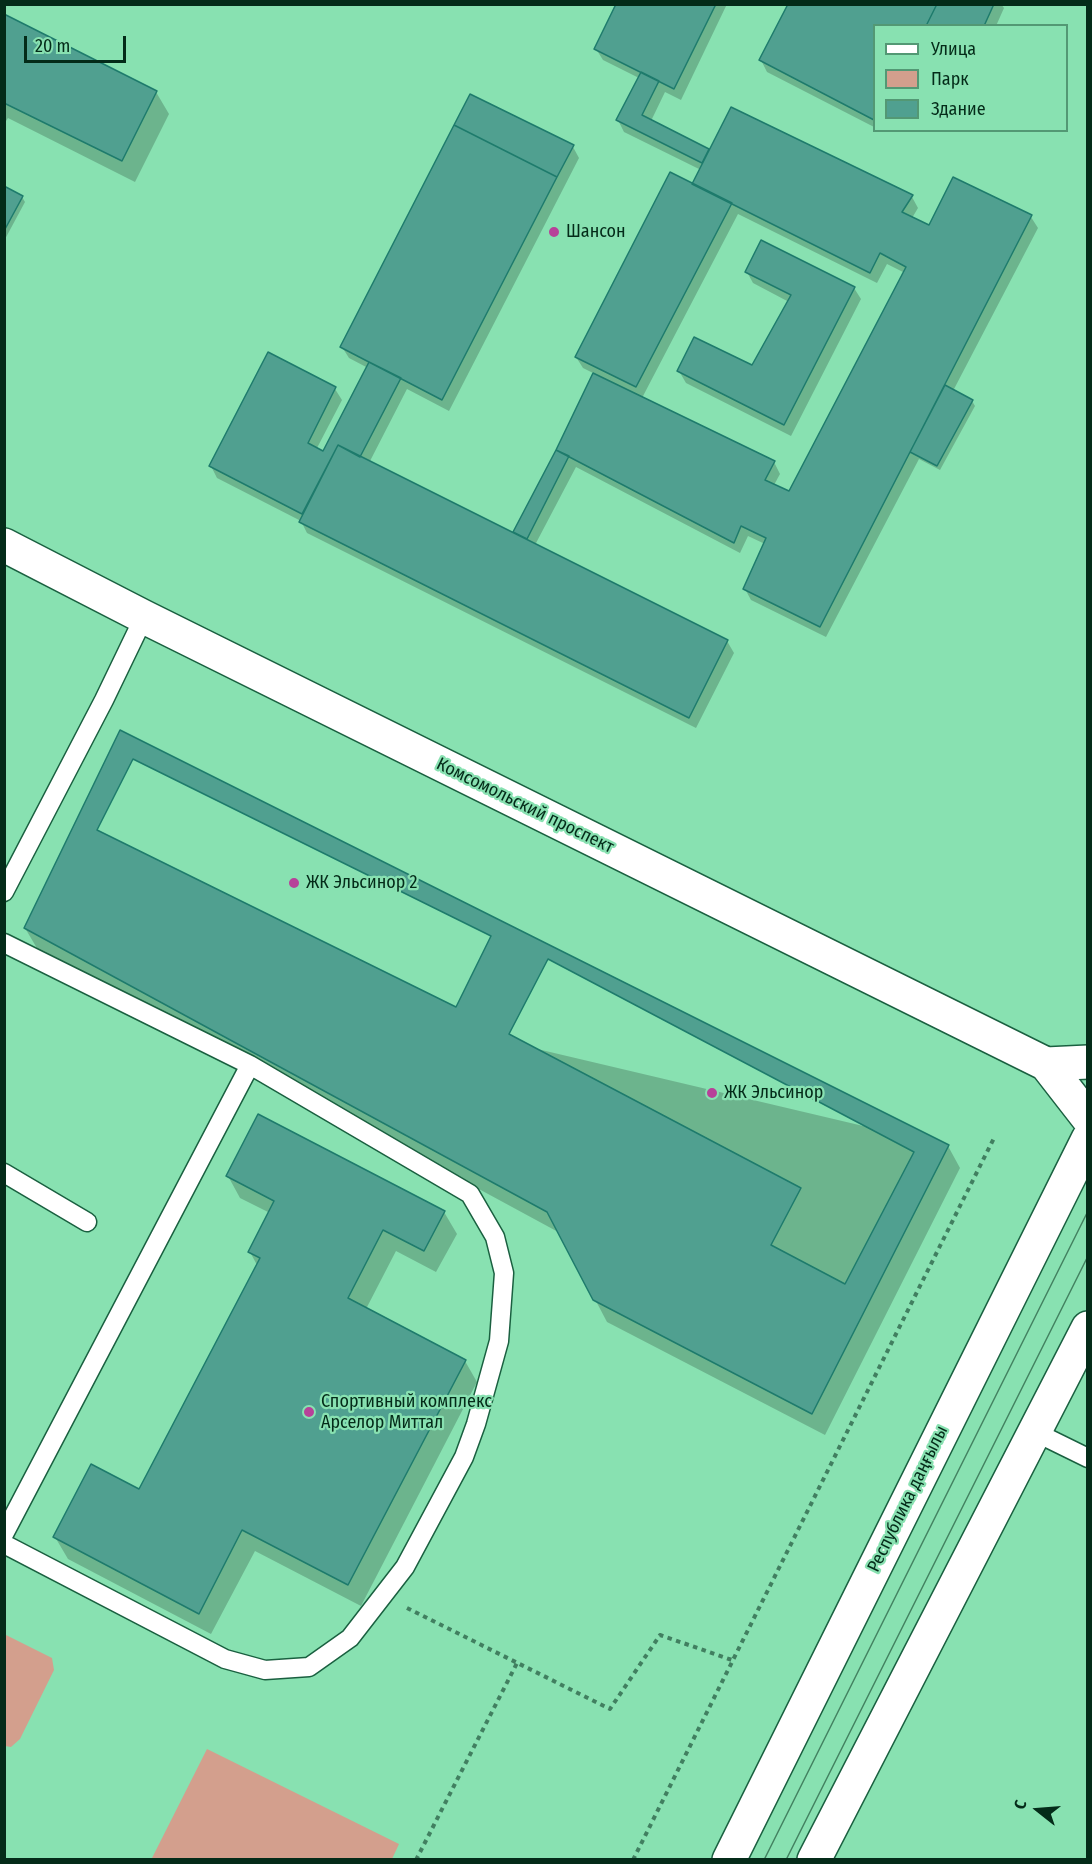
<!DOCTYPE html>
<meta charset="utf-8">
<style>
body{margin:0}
#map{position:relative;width:1092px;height:1864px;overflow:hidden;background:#88e1b1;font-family:"Fira Sans Condensed",sans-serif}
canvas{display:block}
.frame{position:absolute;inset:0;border:6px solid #042b19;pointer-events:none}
.legend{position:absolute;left:873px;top:24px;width:195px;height:108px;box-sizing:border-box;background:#88e1b1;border:2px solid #539874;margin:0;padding:8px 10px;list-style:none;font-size:18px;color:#042b19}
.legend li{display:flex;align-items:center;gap:12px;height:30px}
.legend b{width:30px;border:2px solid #539874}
.north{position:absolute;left:1008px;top:1780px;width:60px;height:60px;-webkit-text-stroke:4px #88e1b1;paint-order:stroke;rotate:287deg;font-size:16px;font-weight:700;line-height:24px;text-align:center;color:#042b19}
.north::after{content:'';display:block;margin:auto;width:21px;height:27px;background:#042b19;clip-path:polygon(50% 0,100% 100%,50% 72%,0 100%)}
.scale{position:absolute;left:24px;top:36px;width:102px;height:27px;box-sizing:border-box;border:3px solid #042b19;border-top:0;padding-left:8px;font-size:18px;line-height:21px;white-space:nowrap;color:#042b19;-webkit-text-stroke:4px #88e1b1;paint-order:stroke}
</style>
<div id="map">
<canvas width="1092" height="1864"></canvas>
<div class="frame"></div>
<ul class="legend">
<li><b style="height:8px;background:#fff"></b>Улица</li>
<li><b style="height:16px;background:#d39f8d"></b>Парк</li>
<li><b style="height:16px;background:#50a090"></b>Здание</li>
</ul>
<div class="north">С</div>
<div class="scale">20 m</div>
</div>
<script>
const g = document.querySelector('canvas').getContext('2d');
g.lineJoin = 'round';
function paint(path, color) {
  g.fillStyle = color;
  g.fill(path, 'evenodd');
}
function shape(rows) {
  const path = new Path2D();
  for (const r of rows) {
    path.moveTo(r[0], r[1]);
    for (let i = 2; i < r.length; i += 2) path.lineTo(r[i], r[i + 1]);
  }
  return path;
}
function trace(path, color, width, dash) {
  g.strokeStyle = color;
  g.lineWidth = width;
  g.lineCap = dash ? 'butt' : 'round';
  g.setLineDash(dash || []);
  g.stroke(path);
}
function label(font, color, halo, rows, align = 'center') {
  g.font = font + ' "Fira Sans Condensed",sans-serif';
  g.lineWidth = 4.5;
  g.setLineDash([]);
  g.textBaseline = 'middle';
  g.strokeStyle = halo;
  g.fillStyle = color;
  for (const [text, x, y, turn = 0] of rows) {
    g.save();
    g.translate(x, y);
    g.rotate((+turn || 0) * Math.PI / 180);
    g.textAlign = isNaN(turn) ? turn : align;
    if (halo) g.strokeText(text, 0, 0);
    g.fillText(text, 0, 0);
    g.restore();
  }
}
paint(shape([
 [4,1634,52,1658,54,1670,20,1739,11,1747,5,1746],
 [207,1749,399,1844,392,1859,152,1858]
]), '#d39f8d');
paint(shape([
 [618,4,727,4,681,100,665,92,651,121,710,151,912,197,918,208,912,218,929,227,1031,217,1038,228,953,391,972,401,975,406,940,470,919,459,826,637,751,600,745,589,765,544,748,536,740,553,576,467,535,545,727,641,734,653,696,728,307,533,301,521,217,478,211,466,269,354,335,389,342,400,317,448,323,453,368,368,349,358,342,347,573,147,579,158,449,411,407,389,369,463,514,534,595,374,583,368,576,357,701,170,624,132,618,120,639,78,603,60,596,49],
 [738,214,877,283,887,264,905,273,790,493,774,485,780,474,774,462,642,398],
 [789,4,1001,4,1004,8,996,26,874,26,874,127,767,72,761,60],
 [4,16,156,92,169,114,135,182,8,118,4,124],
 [4,188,22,197,25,202,4,241],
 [747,272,854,288,861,299,791,436,686,383,679,371,753,366,789,302,753,283],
 [25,928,948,1146,960,1168,825,1435,607,1322,560,1233,38,950],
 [228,1176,444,1212,457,1234,436,1272,396,1251,366,1309,465,1361,477,1382,361,1606,255,1551,211,1634,68,1559,55,1537,140,1491,257,1265,250,1252,270,1213,240,1198]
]), '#0003');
const building = shape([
 [616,4,716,4,674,89,594,49,616,4],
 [788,4,937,4,926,26,874,26,874,120,759,60,788,4],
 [937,4,994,4,984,26,926,26,937,4],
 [4,14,157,91,122,161,4,103,4,14],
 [641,72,659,81,642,115,709,149,702,163,616,120,641,72],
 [470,94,574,145,557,177,454,125,470,94],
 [731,107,913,195,902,212,929,225,953,177,1032,215,820,627,743,589,766,538,741,526,734,543,556,450,593,373,775,461,765,480,789,491,906,267,880,253,870,273,692,184,731,107],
 [454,125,557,177,442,400,340,347,454,125],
 [670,172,732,203,636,387,575,357,670,172],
 [4,186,23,196,4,231,4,186],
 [761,240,855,287,784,425,677,371,694,337,752,365,791,295,745,272,761,240],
 [268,352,336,387,308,443,323,451,369,362,401,378,360,457,338,445,302,514,209,466,268,352],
 [945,385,973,400,937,466,910,452,945,385],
 [338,445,728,640,689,718,299,522,338,445],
 [556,450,569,456,527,539,513,532,556,450],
 [120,730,949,1145,812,1414,593,1300,547,1212,24,928,120,730],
 [133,759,491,936,456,1007,97,830,133,759],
 [548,959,914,1152,845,1284,771,1245,801,1188,509,1034,548,959],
 [258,1114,445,1211,424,1251,383,1230,348,1298,466,1360,348,1585,242,1530,199,1614,53,1537,91,1464,139,1489,260,1258,248,1252,274,1201,226,1176,258,1114]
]);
paint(building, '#50a090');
trace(building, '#1e7b6c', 1.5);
const lane = shape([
 [4,892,104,700,144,617],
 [4,943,250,1065,470,1194,495,1237,504,1273,499,1341,476,1424,464,1457,405,1567,350,1638,309,1667,265,1670,225,1659,4,1544],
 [4,1173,87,1222],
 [1035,1432,1088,1458],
 [4,1534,250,1065]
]);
const secondary = shape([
 [4,545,144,617,1046,1064,1088,1118],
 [1046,1064,1088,1062],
 [729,1860,1088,1139],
 [814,1860,1088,1328]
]);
trace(lane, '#1a6040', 21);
trace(secondary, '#1a6040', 36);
trace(shape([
 [407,1608,610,1709,660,1635,732,1660],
 [416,1860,517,1663],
 [633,1860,994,1138]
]), '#417f60', 4, [4.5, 4.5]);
trace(lane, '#fff', 18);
trace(secondary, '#fff', 33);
trace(shape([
 [764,1860,1088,1211],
 [786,1860,1088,1256]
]), '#438261', 1.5);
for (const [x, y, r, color] of [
 [554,232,6,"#b74199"],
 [294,883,6,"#b74199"],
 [712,1093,6,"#b74199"],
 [309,1412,6,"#b74199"]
]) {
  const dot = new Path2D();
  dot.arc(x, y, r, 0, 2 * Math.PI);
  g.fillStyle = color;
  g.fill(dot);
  trace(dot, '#88e1b1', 2);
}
label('18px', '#042b19', '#88e1b1', [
 ["Шансон",566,232],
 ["ЖК Эльсинор 2",306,883],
 ["ЖК Эльсинор",724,1093],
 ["Спортивный комплекс",321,1402],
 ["Арселор Миттал",321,1423]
], 'left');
label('18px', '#042b19', '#88e1b1', [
 ["Комсомольский проспект",525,806,26],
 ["Республика даңғылы",908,1499,-64]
]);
</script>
